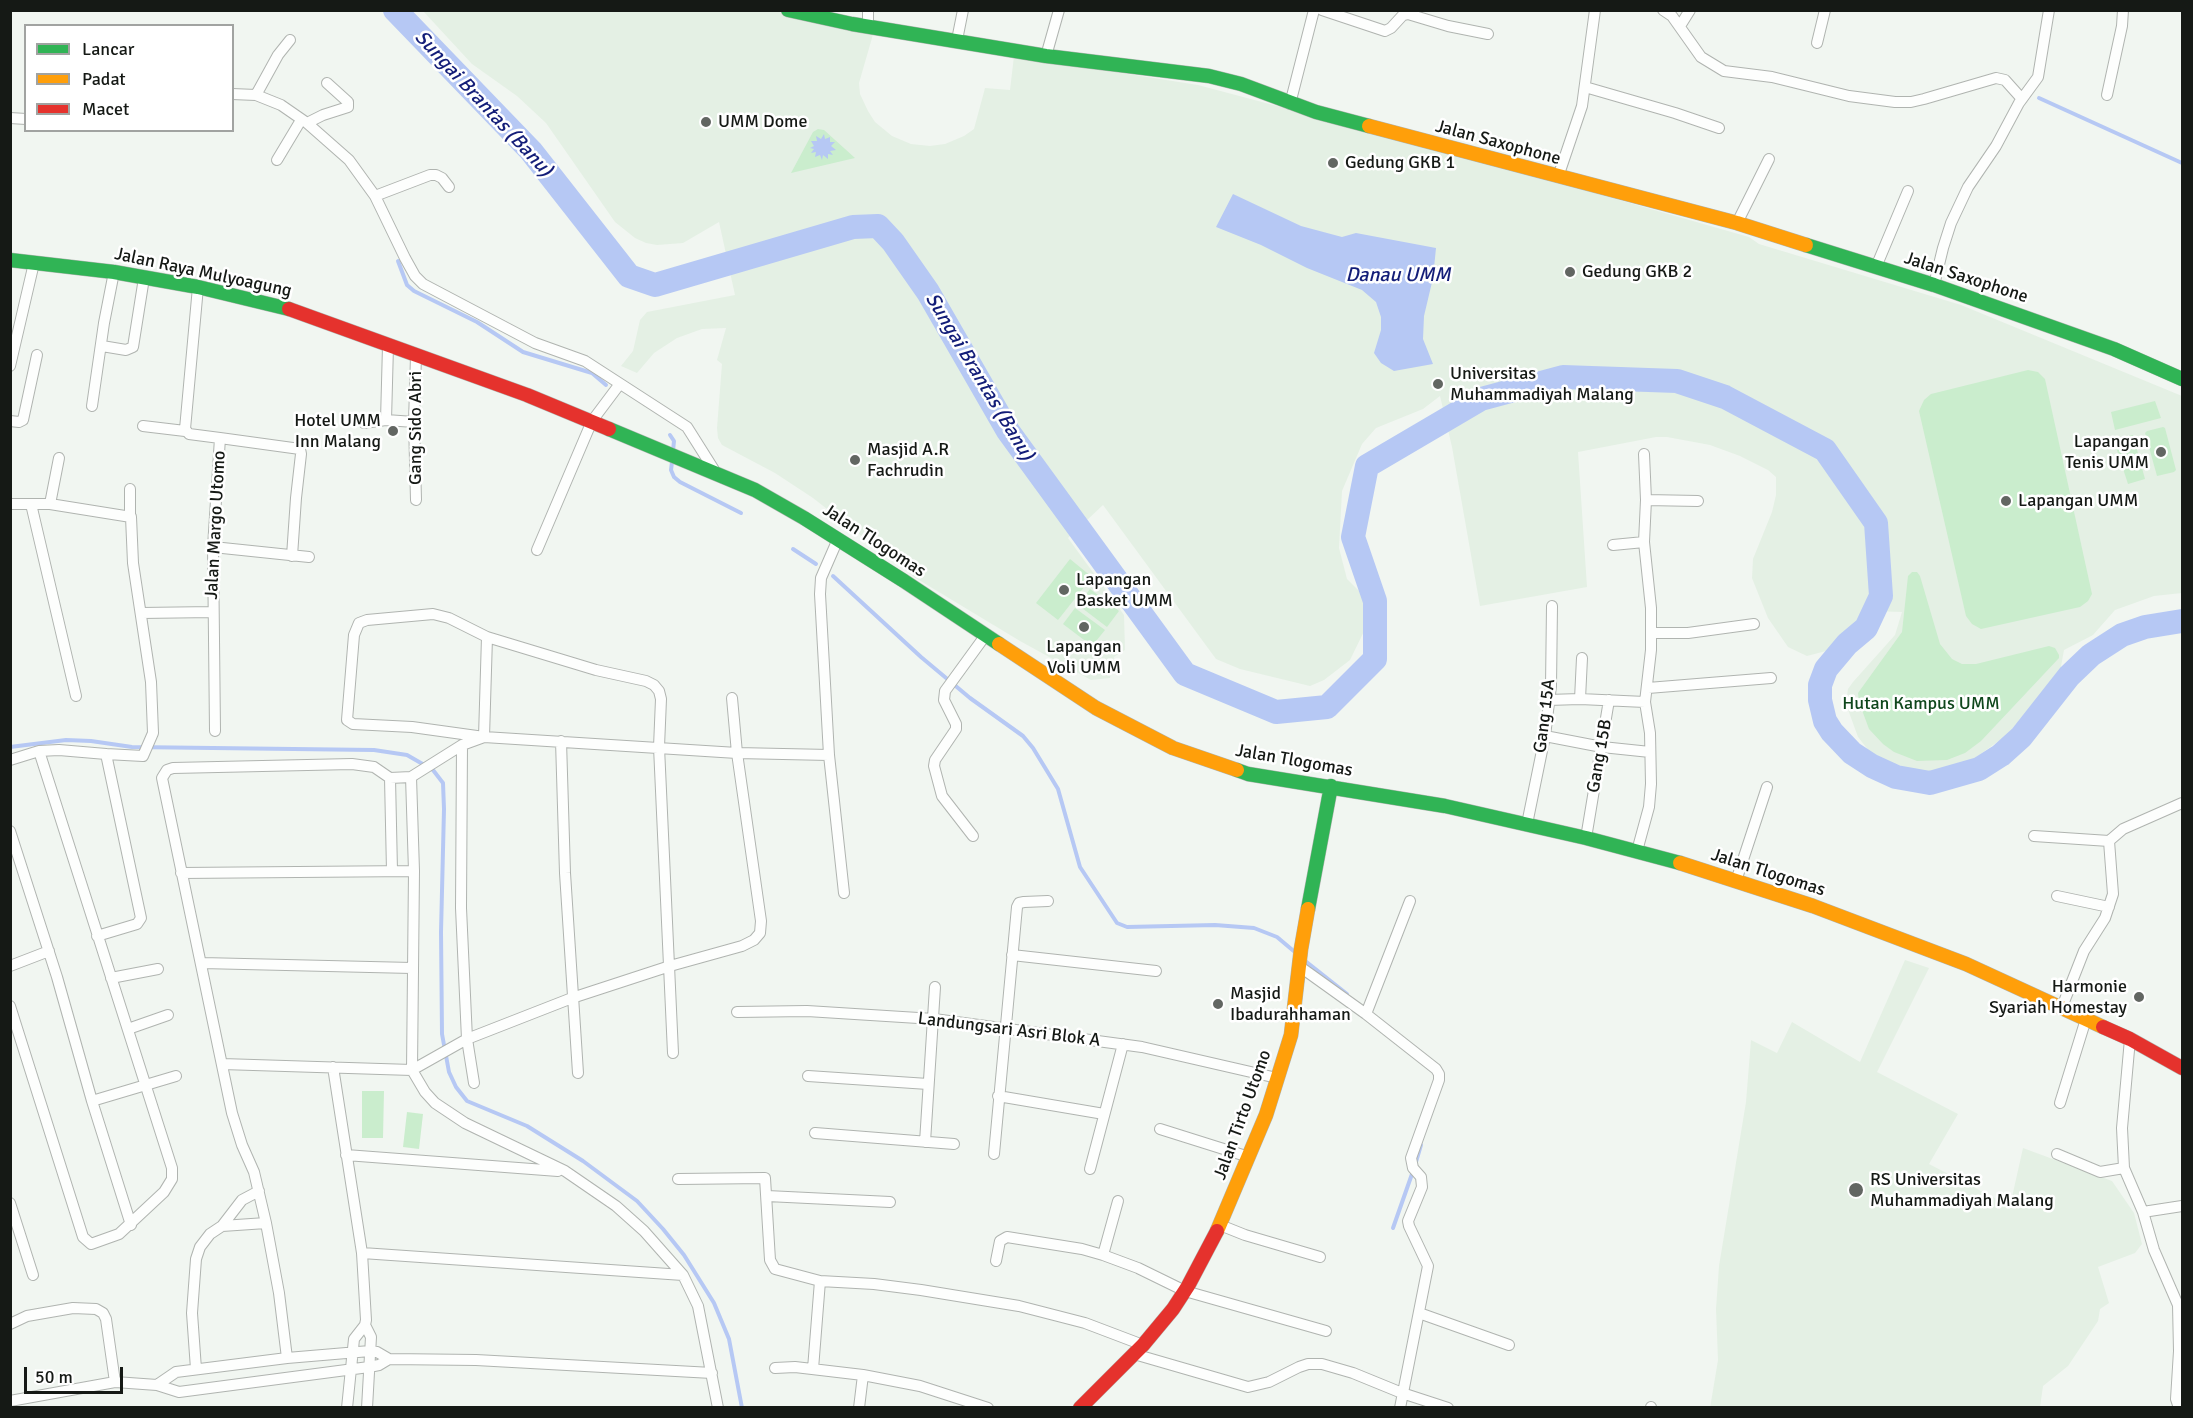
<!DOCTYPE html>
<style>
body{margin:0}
#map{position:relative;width:2193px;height:1418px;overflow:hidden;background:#f1f6f1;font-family:Signika,sans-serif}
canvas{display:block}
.frame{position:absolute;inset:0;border:12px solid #151915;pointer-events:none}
.legend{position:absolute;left:24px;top:24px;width:210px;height:108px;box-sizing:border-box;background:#fff;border:2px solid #a1a3a1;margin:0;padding:8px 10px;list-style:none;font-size:18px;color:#151915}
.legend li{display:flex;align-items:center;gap:12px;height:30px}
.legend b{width:30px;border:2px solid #a1a3a1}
.scale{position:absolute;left:24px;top:1367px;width:99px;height:27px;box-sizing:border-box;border:3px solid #151915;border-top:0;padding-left:8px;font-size:18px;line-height:21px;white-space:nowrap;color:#151915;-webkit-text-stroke:4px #fff;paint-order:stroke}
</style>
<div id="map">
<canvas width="2193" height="1418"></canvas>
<div class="frame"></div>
<ul class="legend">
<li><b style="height:8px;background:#30b455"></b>Lancar</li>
<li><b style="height:8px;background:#ff9f0a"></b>Padat</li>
<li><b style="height:8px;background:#e5322d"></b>Macet</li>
</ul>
<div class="scale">50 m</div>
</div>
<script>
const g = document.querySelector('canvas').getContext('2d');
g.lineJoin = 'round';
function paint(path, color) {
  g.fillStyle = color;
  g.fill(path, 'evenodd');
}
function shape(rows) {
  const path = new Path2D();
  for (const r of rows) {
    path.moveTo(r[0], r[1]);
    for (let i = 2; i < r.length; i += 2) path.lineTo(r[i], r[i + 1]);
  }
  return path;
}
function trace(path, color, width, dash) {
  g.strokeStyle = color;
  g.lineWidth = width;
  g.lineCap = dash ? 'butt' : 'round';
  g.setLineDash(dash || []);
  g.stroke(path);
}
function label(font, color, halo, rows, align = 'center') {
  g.font = font + ' Signika,sans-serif';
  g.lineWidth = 5;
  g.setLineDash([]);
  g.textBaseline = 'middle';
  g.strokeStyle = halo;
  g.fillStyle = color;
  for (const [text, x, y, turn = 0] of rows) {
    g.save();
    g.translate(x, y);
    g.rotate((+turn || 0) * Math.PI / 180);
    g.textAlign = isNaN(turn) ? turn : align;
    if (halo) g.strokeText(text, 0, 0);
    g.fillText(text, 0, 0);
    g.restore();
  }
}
paint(shape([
 [770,10,874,31,859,83,860,94,868,111,875,122,892,136,911,144,930,146,945,144,964,136,974,129,985,88,1010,90,1014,56,1198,85,1465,156,1749,237,1759,244,1961,305,2182,396,2182,593,2154,596,2115,610,2093,635,2064,650,2060,672,2052,684,2007,735,1975,758,1959,766,1936,772,1909,769,1873,756,1858,737,1846,704,1848,689,1853,682,1895,635,1902,612,1872,611,1851,633,1826,651,1807,656,1788,647,1768,618,1752,578,1753,559,1772,512,1776,495,1776,477,1768,470,1740,456,1710,445,1667,437,1656,437,1578,452,1587,587,1480,606,1452,447,1440,396,1423,409,1376,428,1362,444,1342,491,1339,548,1347,579,1370,602,1372,611,1371,617,1350,660,1324,680,1310,686,1240,669,1216,659,1103,505,1068,538,1124,615,1125,650,1114,657,1110,678,1091,680,1020,641,914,577,813,498,775,473,722,445,718,438,717,428,722,364,717,360,726,328,702,329,677,338,654,353,637,373,621,366,633,351,640,320,647,312,735,295,719,222,683,243,657,245,646,243,635,238,615,222,546,123,517,96,472,64,423,11],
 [1905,960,1929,968,1877,1072,1958,1114,1929,1164,2010,1206,2023,1148,2112,1181,2134,1213,2142,1244,2135,1253,2098,1267,2109,1303,2100,1309,2098,1321,2068,1366,2043,1386,2040,1407,1710,1408,1718,1360,1716,1309,1719,1266,1746,1102,1751,1040,1777,1053,1792,1022,1860,1062]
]), '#e4f0e4');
paint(shape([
 [818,129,824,130,855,158,791,173,813,132],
 [2028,370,2038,372,2045,379,2092,594,2088,601,2080,607,1981,629,1972,624,1966,616,1919,411,1924,400,1931,394],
 [2155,401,2161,418,2115,430,2111,412],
 [2163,427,2165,428,2176,470,2174,472,2157,476,2145,433,2147,431],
 [2133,435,2145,479,2128,484,2114,441,2116,439],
 [1070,559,1092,577,1058,620,1036,603],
 [1912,572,1917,572,1920,576,1940,644,1952,659,1962,664,1976,664,2049,646,2055,648,2059,655,2059,658,1981,741,1965,753,1947,760,1917,761,1894,752,1883,744,1869,729,1859,702,1858,693,1902,632,1908,576],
 [1090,589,1119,611,1107,627,1078,605],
 [1075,608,1105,630,1092,646,1063,624],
 [362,1091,384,1091,383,1138,362,1138],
 [407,1112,423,1114,419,1149,403,1147]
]), '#caedcd');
paint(shape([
 [824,134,825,139,830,137,830,142,835,142,831,146,836,150,830,151,833,155,828,154,828,159,823,155,822,160,820,155,815,157,816,152,811,153,814,149,810,148,814,146,811,141,817,141,816,136,821,139],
 [1233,194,1301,226,1342,237,1356,233,1436,248,1433,278,1424,316,1423,339,1433,364,1394,371,1381,363,1374,353,1381,330,1381,317,1376,302,1362,290,1307,268,1261,245,1216,227]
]), '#b6c8f4');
trace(shape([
 [2039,98,2182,163],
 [398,261,407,285,414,291,477,322,523,352,592,373,606,385],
 [670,435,674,441,673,451],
 [672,462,671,470,674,477,680,482,741,513],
 [793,549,816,564],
 [833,576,921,657,970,698,1023,736,1033,748,1058,789,1080,867,1117,923,1127,927,1215,925,1254,928,1277,937,1296,953],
 [10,747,66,740,91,741,132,747,374,750,407,755,433,770,443,783,444,809,441,932,442,1034,449,1072,456,1087,467,1101,527,1126,583,1161,637,1201,663,1229,684,1255,714,1303,729,1339,742,1408],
 [1304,960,1347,994],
 [1416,1162,1421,1145],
 [1393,1228,1412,1174]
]), '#b6c8f4', 4);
trace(shape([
 [395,10,531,151,629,276,655,285,853,227,878,226,893,242,928,292,1008,431,1185,674,1276,712,1327,707,1375,659,1375,601,1353,537,1367,466,1481,399,1563,377,1677,381,1725,397,1825,450,1876,523,1881,596,1866,628,1847,644,1826,669,1820,685,1820,700,1825,721,1832,732,1852,753,1872,766,1896,777,1930,783,1979,769,2001,755,2021,737,2069,676,2091,655,2122,635,2145,627,2182,621]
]), '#b6c8f4', 24);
const street = shape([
 [1322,10,1385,31,1391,28,1403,15,1408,14,1448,26,1488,34],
 [1663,10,1672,16,1701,57,1724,71,1772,77,1849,96,1895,102,1911,102,1924,99,1996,78,2005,80,2022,99],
 [868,26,868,10],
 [1680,26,1690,10],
 [957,40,963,10],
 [1817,43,1825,10],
 [1046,56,1059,10],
 [1585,87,1675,113,1719,128],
 [232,94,256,95,281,105,307,123,349,160,375,196,405,258,415,276,423,284,535,343,585,361,687,427,716,473],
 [256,95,278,55,290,40],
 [2107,95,2122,26,2123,10],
 [1290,104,1314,10],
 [10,118,26,119],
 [307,123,323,115,348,107,348,102,327,83],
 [277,160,301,120],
 [1558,177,1582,106,1595,10],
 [375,196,430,175,436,175,442,178,449,187],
 [1737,223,1769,159],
 [1876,267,1908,191],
 [1934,285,1943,248,1951,223,1968,187,1996,146,2019,103,2038,77,2049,10],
 [198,287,185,429,189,434,220,438,213,547,215,731],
 [102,346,126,350,133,347,144,278],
 [416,356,414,422,416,500],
 [10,366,34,263],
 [92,406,104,323,114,272],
 [386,420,388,346],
 [10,421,19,422,23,420,37,355],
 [364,423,386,420,414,422],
 [143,426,185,431],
 [220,438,300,449,301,454,296,498,292,556],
 [1646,500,1698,501],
 [10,504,31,504,76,696],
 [31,504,50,504,131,517,133,563,151,682,153,733,143,756,106,754],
 [50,504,59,458],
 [130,516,130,489],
 [838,539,821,578,820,594,829,755,844,893],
 [1613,545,1644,542],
 [213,547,309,557],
 [537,550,592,421,619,385],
 [141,613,213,612],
 [1651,633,1688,633,1754,624],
 [487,637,484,737,412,727,353,724,347,720,354,635,359,623,367,620,433,614,449,618,487,637,596,670,646,681,654,685,659,691,661,699,659,747,673,1053],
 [1648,688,1771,678],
 [1580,699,1582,658],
 [1548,700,1580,699,1645,702],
 [1545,736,1602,747,1650,752],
 [561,741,565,873,578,1073],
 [10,760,39,751,59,750,106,754,141,918,137,924,97,936],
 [390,778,392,871],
 [1527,824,1545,736,1551,686,1552,606],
 [10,831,57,977,92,1101,131,1225],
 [973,836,942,796,934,766,935,760,956,729,956,724,944,700,945,691,985,636],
 [2034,836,2109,841],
 [1586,838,1609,700],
 [1637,851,1649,807,1651,784,1650,733,1645,702,1651,650,1651,608,1644,542,1646,500,1644,454],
 [181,873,414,871],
 [1736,881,1767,787],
 [2057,896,2109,907],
 [1012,955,1156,971],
 [202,963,412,968],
 [10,966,49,951],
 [1299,966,1366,1014,1436,1069,1439,1074,1439,1080,1411,1158,1413,1168,1421,1177,1422,1187,1408,1221,1409,1226,1428,1266,1400,1408],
 [111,978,158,969],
 [10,1006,83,1237,91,1244,119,1234,164,1192,172,1179,172,1168,39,751],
 [2062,1007,2084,951,2105,918,2113,894,2109,841,2123,829,2182,803],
 [737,1012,807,1011,934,1019,1142,1047,1277,1078],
 [1366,1014,1410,901],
 [128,1029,168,1015],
 [2130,1039,2122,1128,2124,1168,2143,1212,2154,1250,2178,1305,2179,1351,2176,1399,2179,1408],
 [222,1064,412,1070,414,871,411,777],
 [333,1067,362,1253,366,1320,365,1325,354,1339,347,1408],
 [808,1076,928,1084],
 [474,1083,467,1039,461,908,462,745,484,737,737,753,829,755],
 [998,1096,1104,1114],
 [92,1101,176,1076],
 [2060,1103,2086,1019],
 [1160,1129,1249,1157],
 [815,1133,954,1144],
 [925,1142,935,987],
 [994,1154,1017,907,1019,903,1024,902,1048,901],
 [2057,1154,2100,1172,2124,1168],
 [346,1155,558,1171],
 [1090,1169,1123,1044],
 [678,1179,765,1178,770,1260,775,1269,820,1281,874,1284,921,1290,1019,1306,1085,1323,1143,1345],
 [767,1196,890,1202],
 [10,1203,33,1275],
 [2143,1212,2182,1206],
 [1220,1225,1245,1235,1320,1257],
 [222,1226,266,1223],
 [362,1253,683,1275],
 [1103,1255,1118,1201],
 [996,1261,1000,1241,1007,1237,1082,1249,1103,1255,1138,1268,1185,1291,1326,1331],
 [1419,1313,1509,1345],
 [10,1324,27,1316,73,1308,96,1309,103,1313,106,1319,115,1382],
 [365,1325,371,1337,367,1408],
 [1134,1354,1248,1387,1269,1382,1299,1367,1308,1364,1322,1364,1353,1373,1402,1393,1448,1408],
 [287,1358,279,1293,266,1223,254,1172,242,1145,232,1113,162,778,167,770,173,768,352,764,374,767,390,778,411,777,462,745],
 [775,1368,795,1367,863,1375,920,1386,988,1408],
 [196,1369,192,1313,196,1259,200,1247,210,1234,222,1226,242,1200,259,1191],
 [813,1369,820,1281],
 [157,1385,176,1372,287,1358,370,1351,377,1352,389,1359,476,1360,712,1373],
 [10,1401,115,1382,157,1385,179,1392,369,1367,379,1365,389,1359],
 [718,1408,698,1306,683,1275,644,1231,616,1206,565,1171,465,1123,435,1103,425,1092,412,1070,467,1039,572,998,670,966,742,946,754,940,760,933,761,921,737,753,732,698],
 [859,1408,863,1375],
 [1651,1408,1651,1407]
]);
const fast = shape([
 [788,10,852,24,1046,56,1209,76,1241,84,1316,112,1369,126],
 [1806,245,1934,285,2114,349,2182,379],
 [10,260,114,272,198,287,289,309],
 [609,429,755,490,804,518,904,581,999,644],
 [1237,770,1248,774,1445,806,1586,838,1680,863],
 [1308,909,1331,786]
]);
const slow = shape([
 [1369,126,1737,223,1806,245],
 [999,644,1096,708,1173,748,1237,770],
 [1680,863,1813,906,1966,964,2103,1027],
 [1217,1231,1266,1115,1291,1035,1301,949,1308,909]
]);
const jam = shape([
 [289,309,527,395,609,429],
 [2103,1027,2130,1039,2182,1068],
 [1080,1408,1143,1345,1173,1309,1188,1286,1217,1231]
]);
trace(street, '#b0b4b0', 12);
trace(fast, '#b0b4b0', 15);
trace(slow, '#b0b4b0', 15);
trace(jam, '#b0b4b0', 15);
trace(street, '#fdfefd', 10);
trace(fast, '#30b455', 14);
trace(slow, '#ff9f0a', 14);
trace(jam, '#e5322d', 14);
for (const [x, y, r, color] of [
 [706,122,6,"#626662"],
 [1333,163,6,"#626662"],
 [1570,272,6,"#626662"],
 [1438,384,6,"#626662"],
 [393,431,6,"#626662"],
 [2161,452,6,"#626662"],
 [855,460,6,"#626662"],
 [2006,501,6,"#626662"],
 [1064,590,6,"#626662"],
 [1084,627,6,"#626662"],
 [2139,997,6,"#626662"],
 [1218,1004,6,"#626662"],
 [1856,1190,8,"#626662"]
]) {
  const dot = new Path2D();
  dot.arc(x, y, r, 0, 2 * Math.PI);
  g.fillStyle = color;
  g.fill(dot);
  trace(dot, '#fff', 2);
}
label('18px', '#151915', '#fff', [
 ["UMM Dome",718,122],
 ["Gedung GKB 1",1345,163],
 ["Gedung GKB 2",1582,272],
 ["Universitas",1450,374],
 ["Muhammadiyah Malang",1450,395],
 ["Hotel UMM",381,421,"right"],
 ["Inn Malang",381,442,"right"],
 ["Lapangan",2149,442,"right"],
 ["Tenis UMM",2149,463,"right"],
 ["Masjid A.R",867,450],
 ["Fachrudin",867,471],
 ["Lapangan UMM",2018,501],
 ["Lapangan",1076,580],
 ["Basket UMM",1076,601],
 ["Lapangan",1084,647,"center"],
 ["Voli UMM",1084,668,"center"],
 ["Harmonie",2127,987,"right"],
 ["Syariah Homestay",2127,1008,"right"],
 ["Masjid",1230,994],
 ["Ibadurahhaman",1230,1015],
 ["RS Universitas",1870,1180],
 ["Muhammadiyah Malang",1870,1201]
], 'left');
label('18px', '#151915', '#fff', [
 ["Jalan Saxophone",1498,143,15],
 ["Jalan Raya Mulyoagung",203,273,12],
 ["Jalan Saxophone",1966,278,18],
 ["Gang Sido Abri",416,428,-90],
 ["Jalan Margo Utomo",216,525,-87],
 ["Jalan Tlogomas",874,541,33],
 ["Gang 15A",1545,716,-83],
 ["Gang 15B",1600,756,-80],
 ["Jalan Tlogomas",1294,761,10],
 ["Jalan Tlogomas",1768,873,18],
 ["Landungsari Asri Blok A",1009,1030,7],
 ["Jalan Tirto Utomo",1243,1115,-70]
]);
label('18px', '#0f471c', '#fff', [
 ["Hutan Kampus UMM",1921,704]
]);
label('italic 20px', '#131d78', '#fff', [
 ["Sungai Brantas (Banu)",483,104,47],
 ["Danau UMM",1398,276],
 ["Sungai Brantas (Banu)",979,377,59]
]);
</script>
